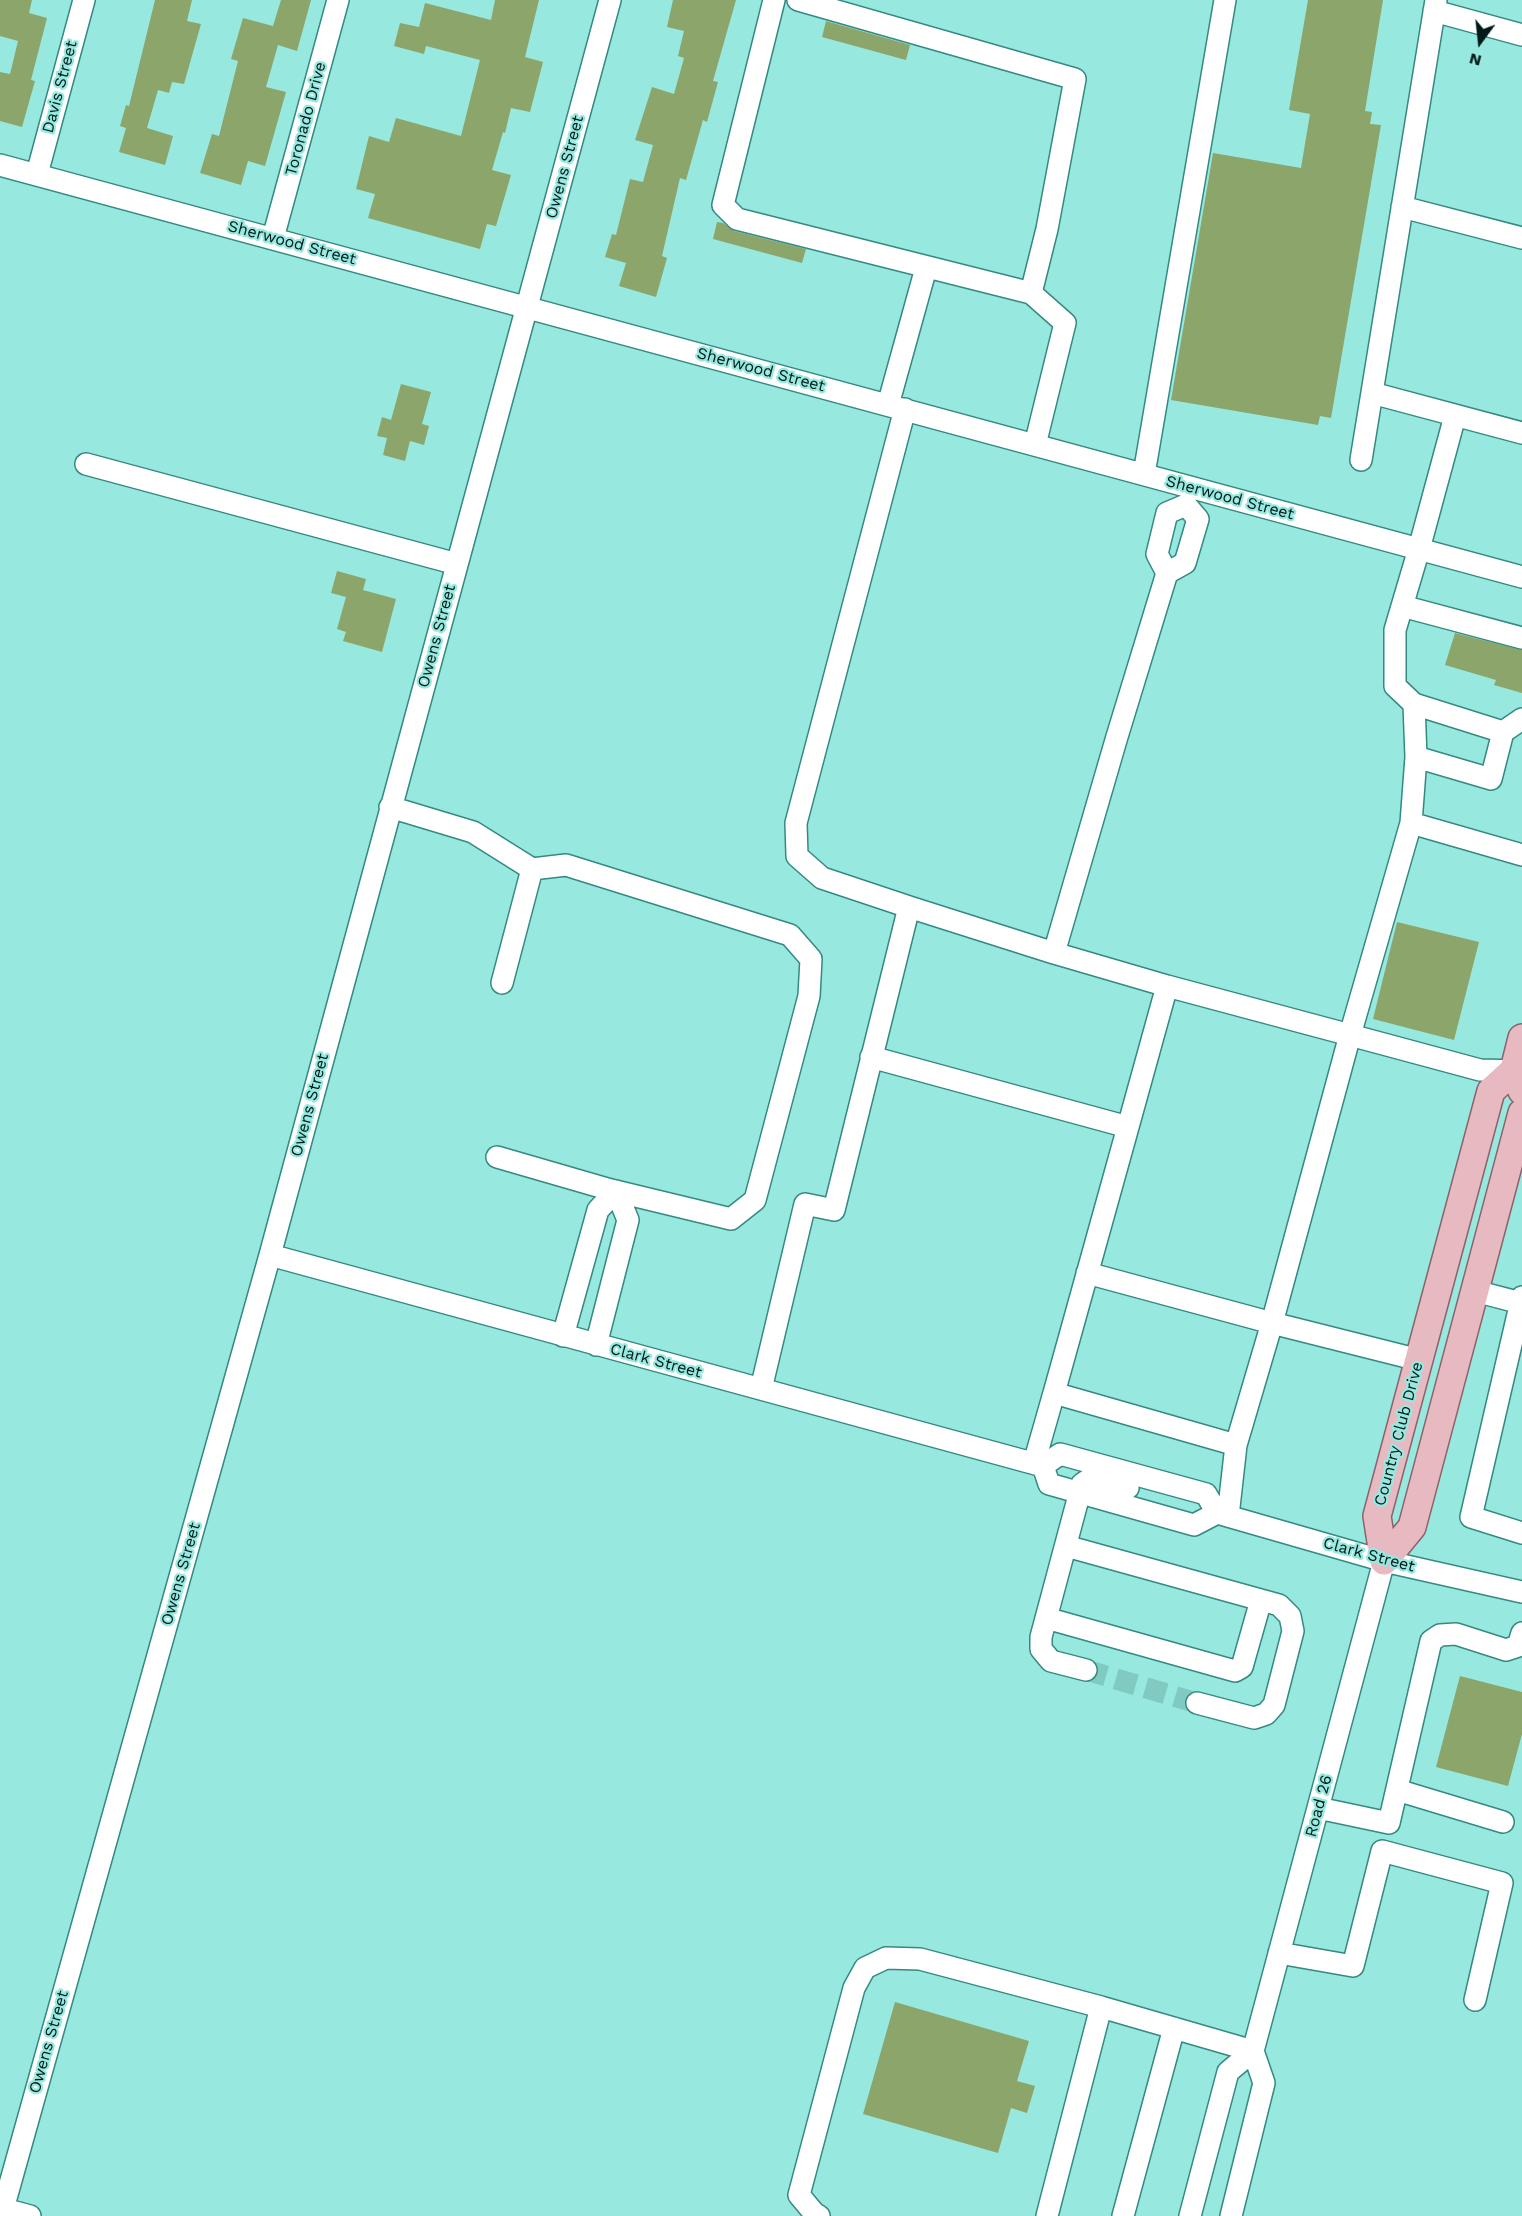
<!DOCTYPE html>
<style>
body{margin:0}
#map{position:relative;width:1522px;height:2216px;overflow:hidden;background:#97e9e0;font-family:"Work Sans",sans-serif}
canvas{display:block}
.north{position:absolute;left:1450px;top:12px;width:60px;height:60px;-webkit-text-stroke:4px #97e9e0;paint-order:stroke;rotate:195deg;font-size:16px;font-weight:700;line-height:24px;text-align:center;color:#011a18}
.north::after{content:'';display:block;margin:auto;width:21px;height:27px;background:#011a18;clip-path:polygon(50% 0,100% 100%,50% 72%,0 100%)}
</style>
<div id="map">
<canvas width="1522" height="2216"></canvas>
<div class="north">N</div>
</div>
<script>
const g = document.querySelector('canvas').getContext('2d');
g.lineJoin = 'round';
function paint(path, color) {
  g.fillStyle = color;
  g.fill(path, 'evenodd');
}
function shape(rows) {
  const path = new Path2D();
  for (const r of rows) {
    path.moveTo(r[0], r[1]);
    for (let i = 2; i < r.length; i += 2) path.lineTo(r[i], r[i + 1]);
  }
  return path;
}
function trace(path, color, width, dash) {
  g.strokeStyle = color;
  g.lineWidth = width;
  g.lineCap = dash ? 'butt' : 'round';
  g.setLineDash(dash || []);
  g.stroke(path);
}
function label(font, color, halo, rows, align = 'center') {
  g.font = font + ' "Work Sans",sans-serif';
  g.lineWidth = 4.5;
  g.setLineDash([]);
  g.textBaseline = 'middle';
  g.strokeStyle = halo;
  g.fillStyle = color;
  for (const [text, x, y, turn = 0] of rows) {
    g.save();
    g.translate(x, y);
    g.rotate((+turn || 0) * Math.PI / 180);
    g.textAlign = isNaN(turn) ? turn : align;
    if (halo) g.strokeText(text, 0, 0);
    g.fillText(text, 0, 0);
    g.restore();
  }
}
paint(shape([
 [0,0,32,0,29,13,47,18,31,80,35,81,22,127,0,121,0,72,10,74,18,41,0,36],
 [155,0,192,0,187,21,201,24,184,84,172,82,169,93,158,90,147,128,173,136,165,165,119,152,126,128,120,126,126,105,129,106],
 [281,0,311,0,297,51,278,45,266,87,286,92,265,166,248,161,241,185,200,173,212,134,219,136,238,61,231,59,243,18,273,26],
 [495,0,539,0,525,57,543,62,530,112,511,108,505,133,503,132,492,170,511,175,496,226,487,224,480,249,368,218,375,194,356,189,369,136,389,142,396,118,461,136,480,60,426,46,424,54,394,46,400,23,419,27,425,3,491,20],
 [673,0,736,0,713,81,718,82,707,122,703,120,686,180,680,178,662,256,667,258,656,297,619,286,626,263,605,257,612,234,616,235,630,179,643,182,653,145,635,140,652,87,674,94,684,58,678,56,684,31,667,27],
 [1308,0,1383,0,1365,111,1372,112,1370,124,1381,125,1331,418,1320,416,1318,425,1171,400,1213,153,1301,168,1310,114,1289,110],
 [826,21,910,45,906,60,822,37],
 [717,222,723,223,734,231,806,249,802,263,713,239],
 [401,384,431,392,422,424,429,426,424,445,410,441,405,461,383,455,387,438,377,436,382,417,391,420],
 [337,571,366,579,363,590,396,599,382,652,343,641,346,632,337,629,346,597,331,593],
 [1455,633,1522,650,1522,693,1494,685,1496,680,1445,665],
 [1397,922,1479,942,1454,1040,1373,1019],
 [1460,1676,1522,1692,1522,1734,1508,1786,1436,1767],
 [895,2002,1029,2041,1017,2081,1035,2086,1027,2113,1011,2108,998,2153,863,2114]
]), '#8ca56a');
trace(shape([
 [1086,1670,1197,1703]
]), '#80cac2', 21, [21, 10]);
const minor = shape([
 [774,0,723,205,737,219,1031,293,1047,229,1075,79,798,0],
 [1434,11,1522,35],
 [0,165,1522,577],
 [37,174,84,0],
 [1402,207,1522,238],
 [273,238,338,0],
 [1031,293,1065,323,1035,445],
 [1372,393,1522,433],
 [888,405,926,268],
 [1455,416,1419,549,1395,630,1395,686,1414,704,1503,732,1491,779,1416,757,1411,823,1522,855],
 [1361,460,1436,0],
 [86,464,457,564],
 [1144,474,1225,0],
 [1167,573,1157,554,1167,513,1186,505],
 [1402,606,1522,638],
 [1414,704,1416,757],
 [1503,732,1522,719],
 [390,807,473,832,532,869,502,983],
 [1411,823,1350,1035,1480,1070,1520,1071],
 [909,907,1054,953,1116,740,1167,573,1185,563,1198,519,1186,505],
 [1054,953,1167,986],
 [871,1057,1128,1127,1054,1393],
 [1128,1127,1167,986,1350,1035,1272,1323,1419,1360],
 [497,1157,611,1190,731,1219,755,1200,809,996,811,959,790,935,566,865,532,869],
 [270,1255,1043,1466,1060,1454,1206,1494,1217,1513],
 [1087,1273,1272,1323,1236,1445,1228,1516],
 [1475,1291,1521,1303],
 [1522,1297,1471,1517,1522,1533],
 [563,1336,598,1210,616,1191],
 [596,1345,628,1220,616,1191],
 [761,1389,805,1204,834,1210,909,907,822,878,797,856,796,823,905,409],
 [1034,1463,1054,1393,1236,1445],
 [1043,1466,1049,1484,1194,1525,1217,1513,1384,1561,1522,1592],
 [1066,1546,1279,1605,1290,1616,1293,1631,1274,1705,1266,1714,1254,1718,1197,1703],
 [1046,1618,1235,1671,1242,1667,1261,1600],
 [1086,1670,1051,1661,1041,1649,1041,1637,1082,1484,1088,1480,1101,1481,1128,1488],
 [1397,1790,1503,1822],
 [1318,1808,1389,1823,1431,1641,1440,1635,1456,1634,1506,1650,1518,1646,1522,1633],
 [1279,1953,1353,1966,1382,1851,1502,1883,1475,2000],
 [0,2208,30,2216],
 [3,2209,270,1255,610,0],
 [819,2216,814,2213,799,2195,854,1988,865,1968,886,1958,920,1959,1101,2007,1253,2051],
 [1047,2216,1101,2007],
 [1123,2216,1174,2028],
 [1190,2216,1228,2072,1253,2051],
 [1231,2216,1264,2083,1253,2051,1384,1561]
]);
const major = shape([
 [1522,1038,1514,1070,1522,1091],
 [1384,1561,1377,1516,1491,1091,1514,1070],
 [1384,1561,1412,1527,1522,1113]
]);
trace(minor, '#348982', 24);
trace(major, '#8c636b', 30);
trace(minor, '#fff', 21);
trace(major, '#e7b9c1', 27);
label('16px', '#011a18', '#97e9e0', [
 ["Davis Street",60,87,-75],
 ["Toronado Drive",306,119,-75],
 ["Owens Street",565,167,-75],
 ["Sherwood Street",292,243,15],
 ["Sherwood Street",761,370,15],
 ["Sherwood Street",1230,498,15],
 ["Owens Street",437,636,-75],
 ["Owens Street",310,1105,-75],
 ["Clark Street",656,1361,15],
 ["Country Club Drive",1399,1434,-75],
 ["Clark Street",1369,1555,15],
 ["Owens Street",181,1574,-74],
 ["Road 26",1319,1806,-75],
 ["Owens Street",49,2042,-74]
]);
</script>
